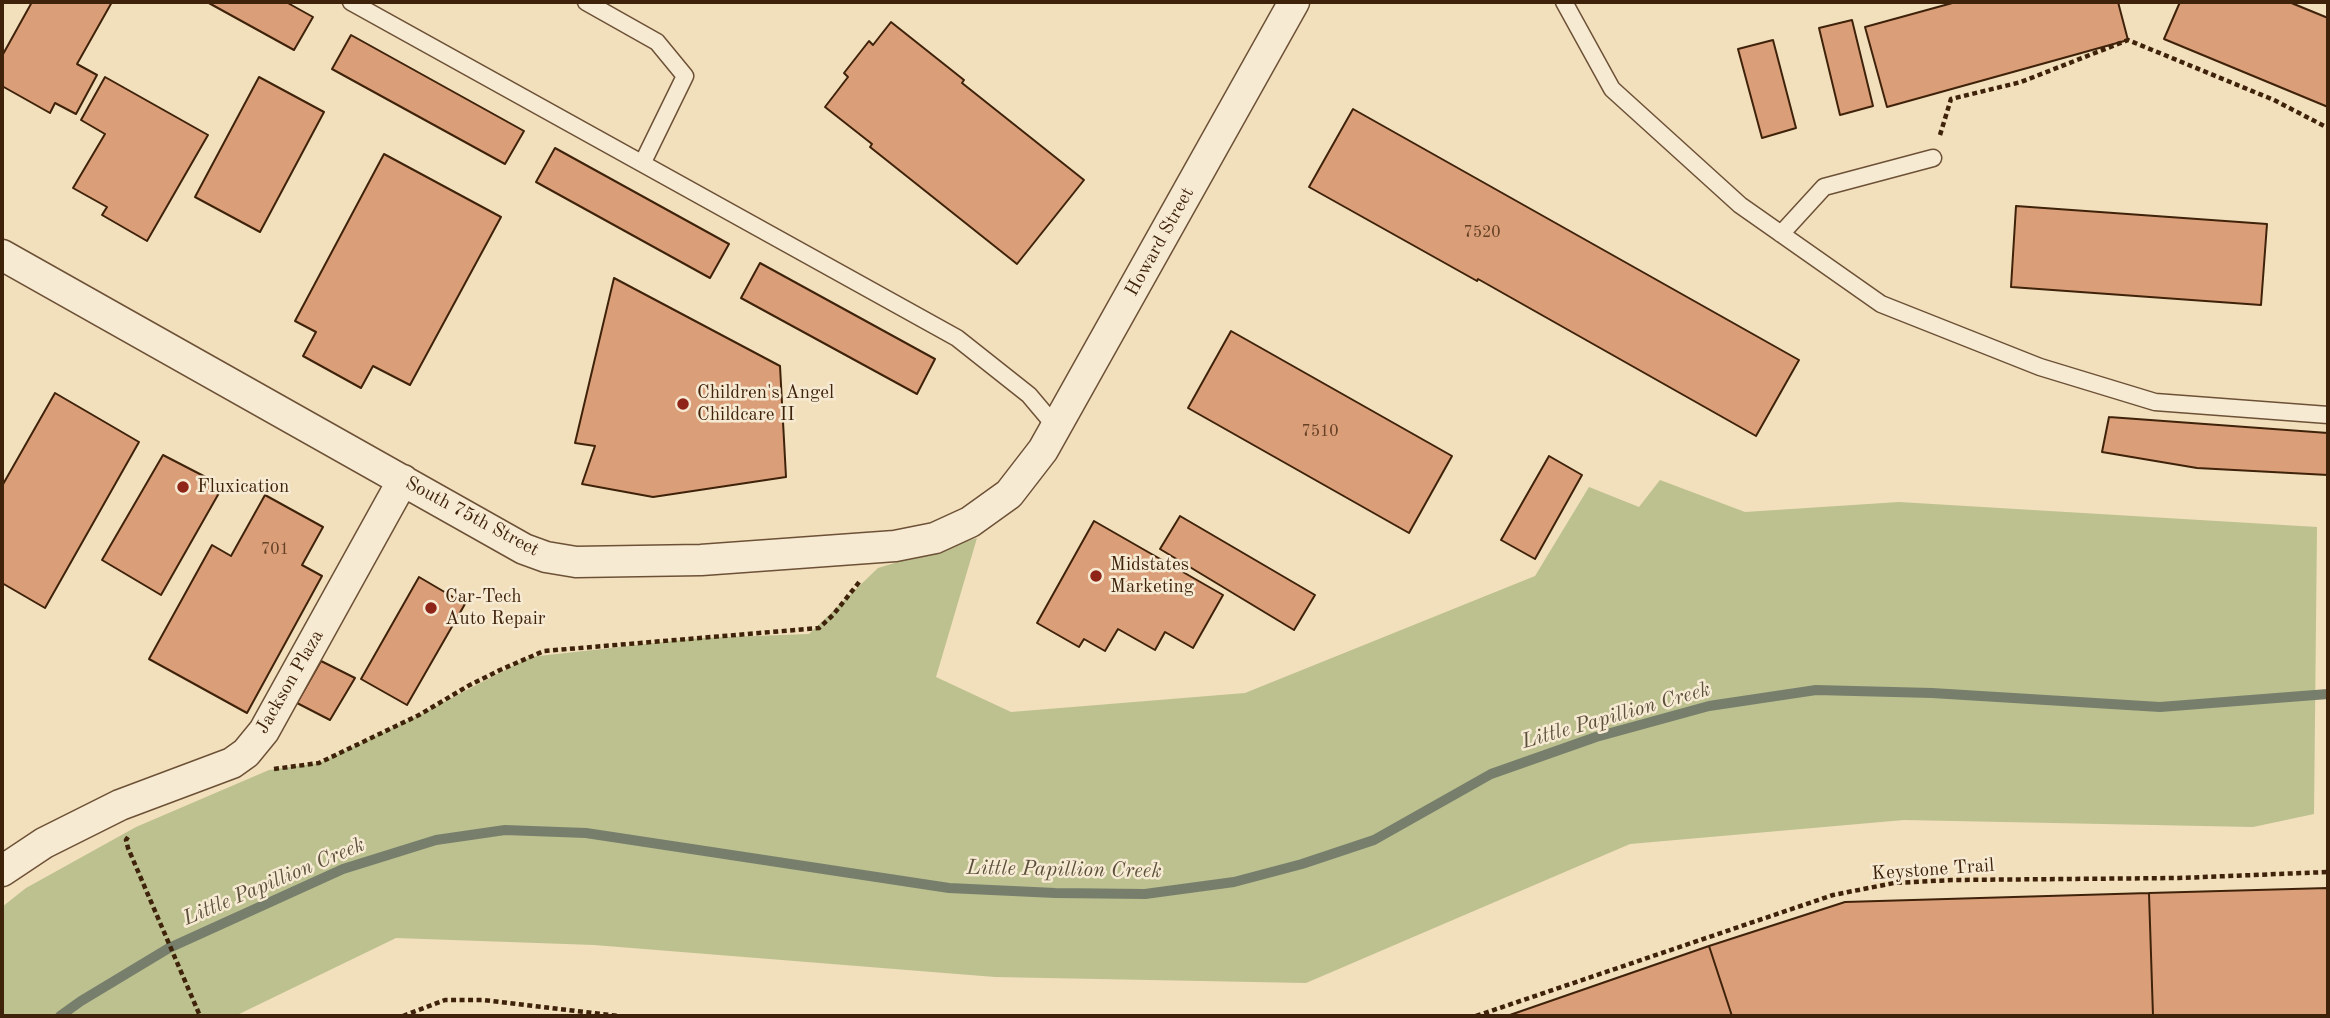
<!DOCTYPE html>
<style>
body{margin:0}
#map{position:relative;width:2330px;height:1018px;overflow:hidden;background:#f2dfbc;font-family:"Old Standard TT",serif}
canvas{display:block}
.frame{position:absolute;inset:0;border:4px solid #3f220a;pointer-events:none}
</style>
<div id="map">
<canvas width="2330" height="1018"></canvas>
<div class="frame"></div>
</div>
<script>
const g = document.querySelector('canvas').getContext('2d');
g.lineJoin = 'round';
function paint(path, color) {
  g.fillStyle = color;
  g.fill(path, 'evenodd');
}
function shape(rows) {
  const path = new Path2D();
  for (const r of rows) {
    path.moveTo(r[0], r[1]);
    for (let i = 2; i < r.length; i += 2) path.lineTo(r[i], r[i + 1]);
  }
  return path;
}
function trace(path, color, width, dash) {
  g.strokeStyle = color;
  g.lineWidth = width;
  g.lineCap = dash ? 'butt' : 'round';
  g.setLineDash(dash || []);
  g.stroke(path);
}
function label(font, color, halo, rows, align = 'center') {
  g.font = font + ' "Old Standard TT",serif';
  g.lineWidth = 5;
  g.setLineDash([]);
  g.textBaseline = 'middle';
  g.strokeStyle = halo;
  g.fillStyle = color;
  for (const [text, x, y, turn = 0] of rows) {
    g.save();
    g.translate(x, y);
    g.rotate((+turn || 0) * Math.PI / 180);
    g.textAlign = isNaN(turn) ? turn : align;
    if (halo) g.strokeText(text, 0, 0);
    g.fillText(text, 0, 0);
    g.restore();
  }
}
paint(shape([
 [1660,480,1745,512,1899,502,2317,527,2314,814,2253,827,1904,820,1630,844,1306,983,995,977,594,945,396,938,235,1016,2,1016,2,907,26,888,136,827,269,770,319,763,419,715,530,657,700,638,809,634,878,568,977,538,936,677,1011,712,1245,693,1535,576,1589,487,1639,507]
]), '#bcc18f');
trace(shape([
 [60,1016,81,1001,169,948,343,869,436,840,505,830,586,833,949,888,1055,893,1145,894,1234,882,1302,864,1374,840,1491,774,1596,737,1709,706,1816,690,1932,693,2160,707,2328,694]
]), '#777f6c', 10);
const building = shape([
 [32,2,112,2,77,64,97,75,76,114,55,103,50,113,2,86,2,56,32,2],
 [207,2,286,2,313,17,294,50,207,2],
 [1956,2,2118,2,2128,40,1887,107,1865,27,1956,2],
 [2180,2,2289,2,2328,18,2328,107,2164,39,2180,2],
 [1852,20,1873,106,1840,115,1819,28,1852,20],
 [891,22,964,80,962,83,1084,180,1017,264,870,147,872,144,825,107,848,77,844,73,869,41,873,45,891,22],
 [351,35,524,131,505,164,332,69,351,35],
 [1773,40,1796,128,1762,138,1738,49,1773,40],
 [105,77,208,135,147,241,102,215,107,207,73,188,105,134,81,120,105,77],
 [259,77,324,112,260,232,195,197,259,77],
 [1353,109,1799,360,1756,436,1478,279,1477,281,1309,187,1353,109],
 [555,148,729,244,710,278,536,182,555,148],
 [384,154,501,217,410,385,373,366,361,388,303,356,316,332,295,321,384,154],
 [2016,206,2267,224,2261,305,2011,287,2016,206],
 [760,263,935,359,917,394,741,298,760,263],
 [614,278,780,366,786,477,653,497,582,484,595,446,575,443,614,278],
 [1231,331,1452,456,1409,533,1188,408,1231,331],
 [55,393,139,442,45,608,2,583,2,486,55,393],
 [2109,417,2328,433,2328,475,2197,468,2102,452,2109,417],
 [163,455,223,486,161,595,102,560,163,455],
 [1549,456,1582,475,1535,559,1501,540,1549,456],
 [265,495,323,527,302,565,322,576,247,713,149,659,212,545,231,556,265,495],
 [1180,516,1315,595,1294,630,1160,549,1180,516],
 [1094,521,1223,595,1193,648,1165,632,1155,650,1118,629,1105,651,1084,639,1079,647,1037,623,1094,521],
 [419,577,465,604,407,705,361,679,419,577],
 [321,661,355,678,330,720,297,703,321,661],
 [2328,888,2328,1016,2153,1016,2149,893,2328,888],
 [2149,893,2153,1016,1732,1016,1709,946,1845,902,2149,893],
 [1709,946,1732,1016,1507,1016,1709,946]
]);
paint(building, '#da9f79');
trace(building, '#3f220a', 2);
const lane = shape([
 [351,2,957,338,1029,395,1056,427],
 [586,2,657,42,685,76,643,162],
 [1564,2,1612,89,1740,205,1881,304,2040,367,2155,402,2328,415],
 [1781,234,1824,187,1933,158]
]);
const street = shape([
 [2,255,524,549,546,557,576,562,701,560,895,546,935,538,970,522,1009,494,1043,450,1294,2],
 [2,871,44,843,120,805,232,763,246,753,264,731,403,480]
]);
trace(lane, '#6c5136', 19);
trace(street, '#6c5136', 33);
trace(shape([
 [1940,135,1951,99,2021,82,2128,40,2274,100,2328,128],
 [274,769,319,763,419,715,468,686,500,670,544,651,819,628,833,615,860,581],
 [128,837,126,840,128,848,200,1016],
 [403,1016,445,1000,483,1000,619,1016],
 [1476,1016,1833,895,1894,883,1952,880,2179,878,2328,872]
]), '#3f220a', 4.5, [5, 3.5]);
trace(lane, '#f7ead3', 16);
trace(street, '#f7ead3', 30);
for (const [x, y, r, color] of [
 [683,404,7,"#8f2418"],
 [183,487,7,"#8f2418"],
 [1096,576,7,"#8f2418"],
 [431,608,7,"#8f2418"]
]) {
  const dot = new Path2D();
  dot.arc(x, y, r, 0, 2 * Math.PI);
  g.fillStyle = color;
  g.fill(dot);
  trace(dot, '#f7ead3', 2.5);
}
label('16px', '#664126', null, [
 ["7520",1482,233],
 ["7510",1320,432],
 ["701",275,550]
]);
label('19px', '#3f220a', '#f7ead3', [
 ["Howard Street",1160,242,-61],
 ["South 75th Street",472,517,28],
 ["Jackson Plaza",290,682,-60],
 ["Keystone Trail",1933,870,-4]
]);
label('19px', '#3f220a', '#f7ead3', [
 ["Children's Angel",697,393],
 ["Childcare II",697,415],
 ["Fluxication",197,487],
 ["Midstates",1110,565],
 ["Marketing",1110,587],
 ["Car-Tech",445,597],
 ["Auto Repair",445,619]
], 'left');
label('italic 21px', '#5b503b', '#f7ead3', [
 ["Little Papillion Creek",1616,716,-16],
 ["Little Papillion Creek",1064,870,1],
 ["Little Papillion Creek",274,882,-23]
]);
</script>
